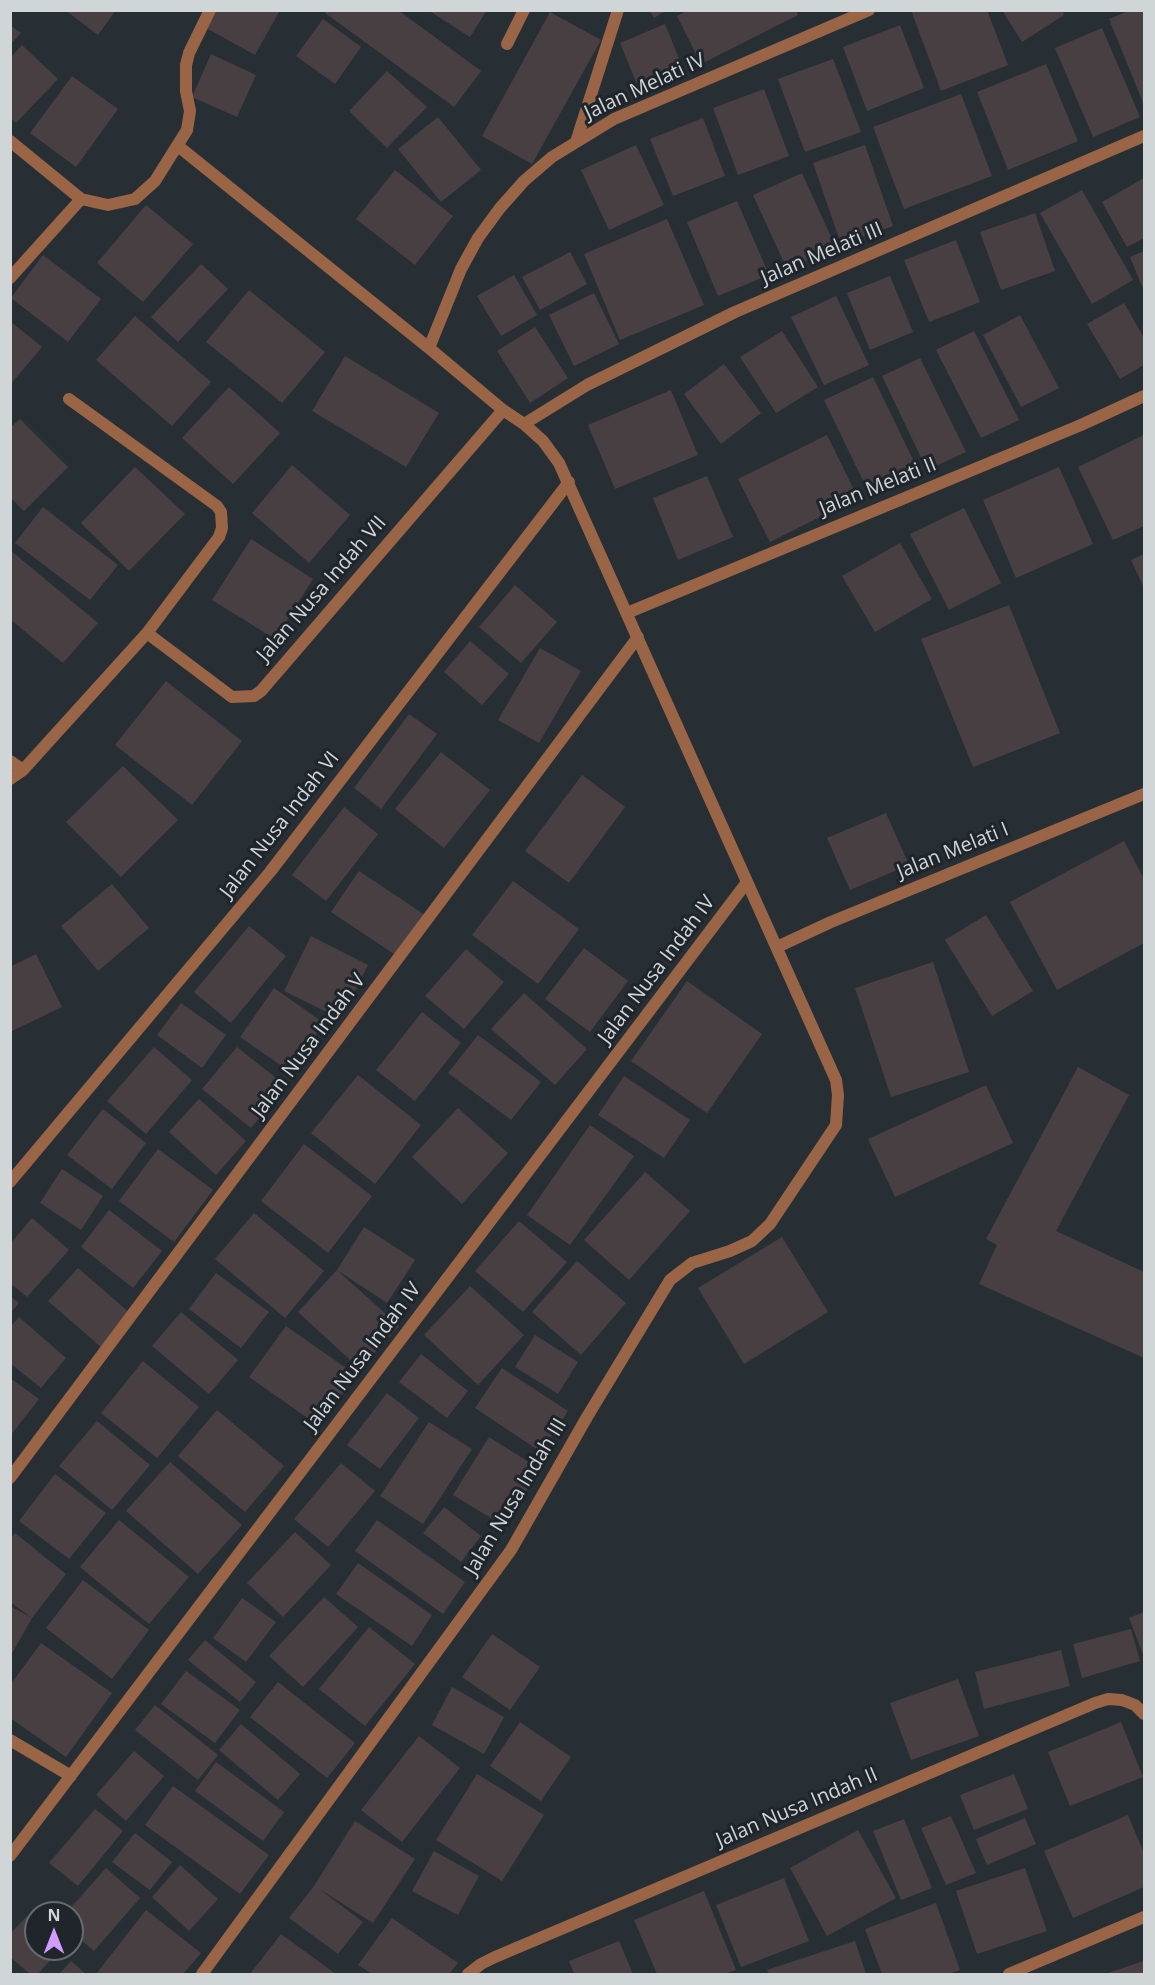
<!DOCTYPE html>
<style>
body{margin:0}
#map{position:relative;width:1155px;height:1985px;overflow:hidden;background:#282f34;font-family:"Open Sans",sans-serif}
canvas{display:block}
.frame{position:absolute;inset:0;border:12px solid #d0d5d8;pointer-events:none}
.north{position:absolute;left:24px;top:1901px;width:60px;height:60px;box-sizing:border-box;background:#1f252a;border:2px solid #666b70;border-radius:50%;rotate:0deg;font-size:16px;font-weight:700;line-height:24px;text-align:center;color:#d0d5d8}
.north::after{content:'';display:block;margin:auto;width:21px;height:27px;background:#d29cfd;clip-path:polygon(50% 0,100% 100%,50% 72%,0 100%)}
</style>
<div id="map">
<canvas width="1155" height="1985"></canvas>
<div class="frame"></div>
<div class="north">N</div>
</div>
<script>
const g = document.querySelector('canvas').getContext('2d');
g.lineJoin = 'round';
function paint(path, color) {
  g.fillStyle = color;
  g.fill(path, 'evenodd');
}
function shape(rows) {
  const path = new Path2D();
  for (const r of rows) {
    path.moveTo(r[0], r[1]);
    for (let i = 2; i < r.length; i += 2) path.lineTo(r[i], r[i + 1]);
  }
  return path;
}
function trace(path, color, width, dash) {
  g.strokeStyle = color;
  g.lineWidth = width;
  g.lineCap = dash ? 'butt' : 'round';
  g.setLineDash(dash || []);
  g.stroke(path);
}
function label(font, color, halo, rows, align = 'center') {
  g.font = font + ' "Open Sans",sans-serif';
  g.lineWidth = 6;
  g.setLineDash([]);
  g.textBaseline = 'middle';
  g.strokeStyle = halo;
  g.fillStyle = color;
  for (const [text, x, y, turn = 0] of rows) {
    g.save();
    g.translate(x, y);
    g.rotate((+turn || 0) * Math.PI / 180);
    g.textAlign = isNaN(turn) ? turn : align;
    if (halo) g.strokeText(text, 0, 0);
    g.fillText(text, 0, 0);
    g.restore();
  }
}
paint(shape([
 [65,10,116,10,98,35],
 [216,10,280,10,255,55,206,28],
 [327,10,398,10,481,71,454,107,325,13],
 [428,10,487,10,470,37],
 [649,10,667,10,654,18],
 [688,10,796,10,798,15,701,64,677,16],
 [911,10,987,10,1008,65,941,91],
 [1002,10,1062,10,1064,15,1022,42],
 [1131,10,1144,10,1144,105,1109,19],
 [550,12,601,40,532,164,482,136],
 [323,19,361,47,335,84,296,56],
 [665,24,684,71,639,89,620,43],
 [10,25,21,33,10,45],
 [900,25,924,88,867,111,843,47],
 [1102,28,1140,117,1093,137,1055,48],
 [22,45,58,79,16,123,10,118,10,58],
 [211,54,256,75,237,117,192,97],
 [833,59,861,132,805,152,778,79],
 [1046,64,1078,141,1008,170,977,92],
 [387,71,427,107,387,148,349,111],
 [72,76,118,109,76,167,30,133],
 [764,89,789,156,738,175,713,108],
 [961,94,992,176,904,209,873,127],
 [438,117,481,170,441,202,398,149],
 [703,118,725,176,673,196,650,139],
 [636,145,664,205,609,230,581,170],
 [865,145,893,226,841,244,813,163],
 [395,170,453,216,415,265,356,219],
 [802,173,836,248,787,269,753,195],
 [1144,178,1144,238,1127,247,1102,202],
 [1082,190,1133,280,1092,304,1040,213],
 [737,201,769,275,718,296,687,222],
 [146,205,193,244,143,302,97,263],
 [1035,213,1055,271,1001,290,980,232],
 [667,219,704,305,620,340,584,254],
 [956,240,980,302,929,322,904,260],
 [1144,251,1144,291,1130,257],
 [570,252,587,284,540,310,522,277],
 [43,255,101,299,68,342,11,298],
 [201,264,228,289,178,342,151,317],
 [514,275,537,315,501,336,477,296],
 [890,276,913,332,870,350,847,293],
 [249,290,325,352,282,403,206,342],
 [594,293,619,344,574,366,549,315],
 [836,296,869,365,824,385,791,317],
 [1124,303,1144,338,1144,365,1120,379,1087,324],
 [1020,315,1059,388,1021,407,983,335],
 [135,316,211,382,172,426,96,360],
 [10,321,42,347,10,385],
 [535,327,568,378,530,403,497,351],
 [782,331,818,387,776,413,740,357],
 [974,331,1019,420,981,438,936,350],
 [345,356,439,413,406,467,312,411],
 [920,358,966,452,927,470,882,376],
 [724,364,761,413,721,444,684,394],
 [873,377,919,472,870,495,824,400],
 [229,387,280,433,233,484,182,438],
 [671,390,698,455,615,489,588,425],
 [20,419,68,467,24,511,10,497,10,428],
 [827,435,858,498,770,542,738,479],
 [1144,435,1144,526,1113,540,1078,467],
 [292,465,350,515,309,563,252,513],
 [135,467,185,514,129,571,81,523],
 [1059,467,1093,544,1016,578,983,500],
 [707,476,733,537,678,560,653,498],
 [43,507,118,565,90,600,15,543],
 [964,508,1001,583,949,610,910,534],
 [251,539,313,579,275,639,212,600],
 [900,543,932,599,875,632,842,576],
 [10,550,98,623,63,663,10,619],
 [1144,554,1144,588,1131,560],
 [515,585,557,622,521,663,479,627],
 [1009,605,1060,733,973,767,921,639],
 [470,641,509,674,482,705,444,672],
 [540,648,581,671,539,743,498,720],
 [166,681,242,741,192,805,115,745],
 [409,714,437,734,381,809,354,788],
 [441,752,490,790,444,848,395,809],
 [123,766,178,820,121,877,66,822],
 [582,775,625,807,569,883,525,851],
 [344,807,378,834,326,901,292,875],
 [886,813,909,865,850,890,827,838],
 [1124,841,1144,879,1144,943,1057,990,1010,902],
 [359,871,425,915,397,956,331,912],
 [513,881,579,929,538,984,472,935],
 [112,884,149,928,98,971,61,926],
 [986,915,1033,991,992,1016,945,940],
 [249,926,286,956,231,1023,194,992],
 [311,936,368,965,341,1019,284,991],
 [584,948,628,981,590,1032,545,999],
 [466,949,504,982,464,1029,425,996],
 [36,954,62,1007,10,1032,10,967],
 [933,962,969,1072,891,1097,855,988],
 [687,981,762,1034,707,1113,631,1061],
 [274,988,324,1023,289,1071,240,1037],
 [524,993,587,1049,555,1085,491,1029],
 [181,1003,226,1035,202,1068,157,1035],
 [422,1012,461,1043,415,1101,376,1070],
 [478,1035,541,1082,511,1120,448,1073],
 [154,1047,192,1080,146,1134,107,1101],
 [237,1047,286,1086,251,1128,202,1089],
 [1078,1067,1129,1095,1056,1231,1144,1272,1144,1358,979,1284,997,1245,986,1239],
 [358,1075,421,1125,375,1184,311,1133],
 [624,1076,690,1120,664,1158,598,1115],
 [986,1085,1013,1143,895,1197,868,1139],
 [199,1099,246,1141,216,1175,169,1132],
 [458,1108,508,1153,462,1204,412,1157],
 [103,1109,146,1143,112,1189,67,1155],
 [590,1125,634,1156,570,1245,527,1215],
 [304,1144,372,1196,328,1253,261,1201],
 [158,1149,213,1190,174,1242,119,1201],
 [62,1169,103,1196,81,1230,40,1203],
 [645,1172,690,1211,629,1280,584,1240],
 [109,1210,162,1251,133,1288,81,1247],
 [254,1213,324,1271,285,1318,215,1259],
 [32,1218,69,1250,27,1297,10,1283,10,1244],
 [519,1221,567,1262,523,1312,475,1271],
 [364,1227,415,1260,387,1303,337,1270,399,1326,360,1369,298,1312,337,1270],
 [782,1237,828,1312,744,1364,698,1288],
 [577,1261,626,1303,581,1355,532,1312],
 [78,1268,131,1314,101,1347,48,1301],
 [216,1273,269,1312,241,1348,189,1309],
 [470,1286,524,1335,478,1385,424,1335],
 [10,1296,19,1303,10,1313],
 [181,1312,238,1360,209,1394,152,1346],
 [19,1317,66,1358,41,1388,10,1363,10,1327],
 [286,1326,356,1375,319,1426,249,1377],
 [535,1335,578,1362,558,1394,515,1367],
 [421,1354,468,1391,447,1418,399,1382],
 [143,1361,199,1407,157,1458,101,1413],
 [502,1368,568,1411,541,1452,475,1408],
 [10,1378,39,1399,10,1436],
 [387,1393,419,1418,380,1469,347,1445],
 [217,1410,284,1466,245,1512,178,1456],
 [97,1421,150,1465,112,1510,59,1466],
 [429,1422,472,1449,423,1524,380,1496],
 [489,1437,540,1469,504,1526,453,1495],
 [170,1462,242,1525,198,1574,126,1511],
 [341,1463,375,1491,328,1547,294,1519],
 [55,1474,106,1513,69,1559,19,1521],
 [444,1507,481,1536,461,1562,423,1533],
 [119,1520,189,1577,149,1624,80,1567],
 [377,1520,465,1582,443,1614,355,1551],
 [295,1532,331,1565,283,1617,247,1583],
 [15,1533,66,1574,32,1618,10,1602,10,1539],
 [358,1563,432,1615,412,1646,336,1594],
 [83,1580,149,1630,112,1679,46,1628],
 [324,1597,358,1627,303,1687,269,1656],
 [242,1598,276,1622,246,1662,213,1638],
 [10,1606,32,1618,10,1657],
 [1144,1612,1144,1657,1129,1618],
 [369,1627,415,1664,365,1726,319,1689],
 [1131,1629,1140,1661,1082,1678,1073,1644],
 [492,1634,540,1667,510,1710,462,1677],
 [205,1640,256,1682,240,1702,188,1660],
 [41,1643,112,1693,66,1757,10,1718,10,1685],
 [1061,1650,1070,1686,984,1709,975,1672],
 [186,1671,240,1710,215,1743,161,1704],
 [958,1679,979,1736,911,1760,890,1703],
 [278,1682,355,1743,327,1778,250,1717],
 [452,1687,504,1717,484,1754,432,1725],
 [155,1705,218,1755,198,1780,135,1730],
 [520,1722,571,1757,541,1801,490,1766],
 [1121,1722,1143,1777,1070,1806,1048,1752],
 [241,1724,300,1774,278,1800,219,1750],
 [419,1736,460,1768,402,1842,361,1810],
 [134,1751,164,1776,126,1821,96,1795],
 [216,1762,284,1812,263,1841,195,1791],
 [477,1774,544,1815,502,1881,436,1840],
 [1014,1774,1028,1809,974,1830,960,1795],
 [173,1786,269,1855,240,1894,145,1825],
 [95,1809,123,1831,78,1886,49,1863],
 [1128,1815,1144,1853,1144,1887,1073,1918,1044,1851],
 [951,1816,976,1873,946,1885,921,1828],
 [1025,1818,1036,1844,987,1865,976,1839],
 [904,1819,932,1888,901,1900,873,1831],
 [355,1821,415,1859,373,1923,318,1888,363,1922,338,1954,289,1918,314,1886],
 [858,1830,896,1898,827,1936,790,1868],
 [135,1833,172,1862,150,1890,112,1862],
 [434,1851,479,1876,458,1915,412,1891],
 [180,1865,218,1899,189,1931,152,1897],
 [106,1868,140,1898,94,1951,72,1932,72,1913,66,1913],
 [1025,1868,1047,1931,977,1954,956,1891],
 [784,1878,809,1941,741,1967,716,1905],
 [704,1891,736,1970,724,1974,657,1974,634,1920],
 [936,1903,960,1970,949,1974,882,1974,865,1929],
 [146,1910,201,1953,183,1974,96,1974],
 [27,1916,36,1924,36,1949,60,1949,38,1974,30,1974,10,1957,10,1934],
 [392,1918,458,1963,449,1974,372,1974,358,1965],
 [281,1934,336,1974,250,1974],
 [619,1941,633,1974,574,1974,569,1961],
 [855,1941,866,1974,769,1974,767,1970],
 [71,1961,86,1974,59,1974],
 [1144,1961,1144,1974,1105,1974]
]), '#483f42');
trace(shape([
 [507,44,524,10],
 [10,141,81,199,108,205,135,199,155,181,187,130,190,111,186,91,186,65,189,53,210,10],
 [576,142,618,10],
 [178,146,429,348,503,410,524,424,543,441,559,463,836,1080,838,1095,836,1125,770,1224,752,1241,730,1251,692,1263,670,1280,587,1417,511,1550,202,1974],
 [10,278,81,199],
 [429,348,461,269,478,238,500,208,524,181,552,157,614,119,869,10],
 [69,399,217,506,221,512,222,528,219,537,147,633],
 [524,424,587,385,735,312,1144,136],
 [627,613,1081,425,1144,396],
 [10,761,23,770],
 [10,779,23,770,147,633,232,697,254,696,261,691,503,410],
 [777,947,831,922,1144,794],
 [10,1182,270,872,569,482],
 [10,1478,638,637],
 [10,1740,71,1776],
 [10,1856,747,882],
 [468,1974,481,1964,495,1957,1095,1703,1108,1699,1122,1700,1135,1705,1144,1714],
 [1009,1974,1144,1917]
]), '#996546', 12);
label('20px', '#d0d5d8', '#1f252a', [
 ["Jalan Melati IV",645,87,-25],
 ["Jalan Melati III",822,254,-23],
 ["Jalan Melati II",878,487,-22],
 ["Jalan Nusa Indah VII",322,589,-49],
 ["Jalan Nusa Indah VI",280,825,-52],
 ["Jalan Melati I",953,851,-22],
 ["Jalan Nusa Indah IV",657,970,-53],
 ["Jalan Nusa Indah V",309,1046,-53],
 ["Jalan Nusa Indah IV",363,1357,-53],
 ["Jalan Nusa Indah III",516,1497,-59],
 ["Jalan Nusa Indah II",797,1808,-23]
]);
</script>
